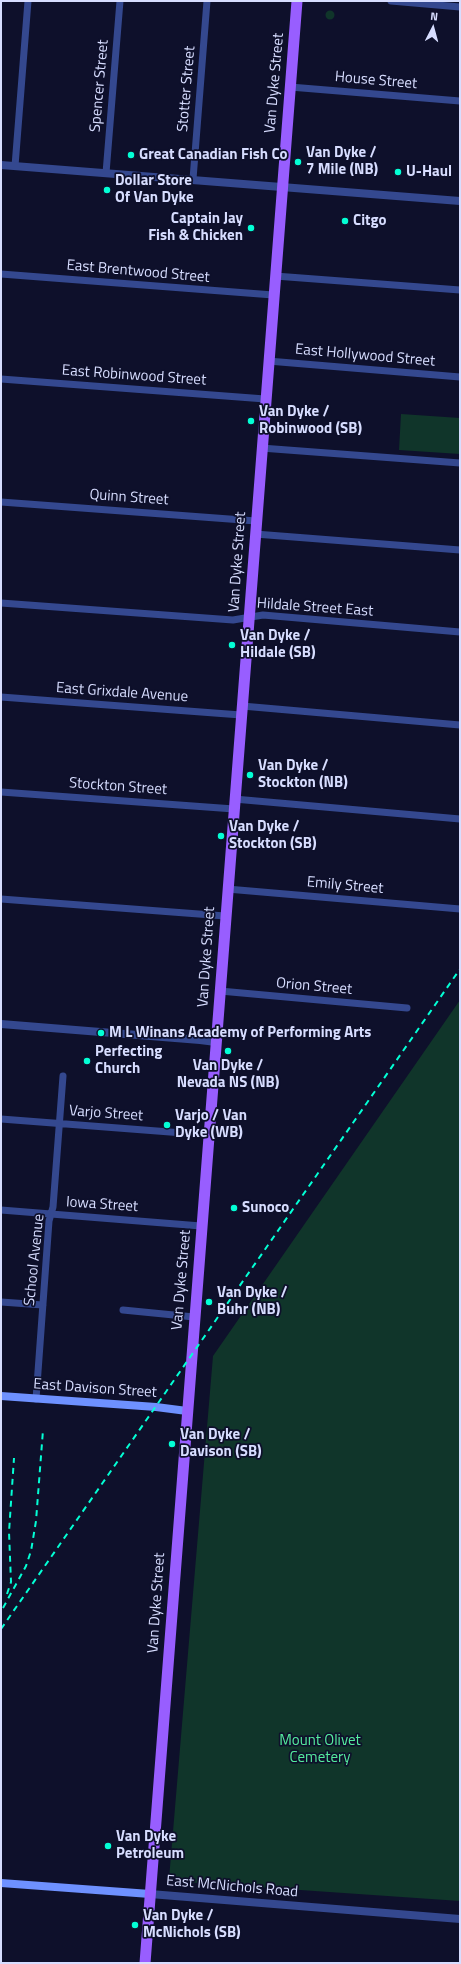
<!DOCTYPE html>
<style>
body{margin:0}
#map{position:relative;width:461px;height:1964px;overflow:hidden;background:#0e102b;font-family:"Titillium Web",sans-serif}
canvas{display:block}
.frame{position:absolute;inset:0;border:2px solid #d7ddff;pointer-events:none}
.north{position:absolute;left:413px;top:8px;width:40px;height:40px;-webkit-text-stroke:3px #0e102b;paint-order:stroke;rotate:6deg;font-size:11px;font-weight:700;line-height:16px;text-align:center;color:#d7ddff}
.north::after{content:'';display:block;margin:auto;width:14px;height:18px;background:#d7ddff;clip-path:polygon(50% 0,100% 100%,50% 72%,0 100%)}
</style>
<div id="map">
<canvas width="461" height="1964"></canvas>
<div class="frame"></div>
<div class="north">N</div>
</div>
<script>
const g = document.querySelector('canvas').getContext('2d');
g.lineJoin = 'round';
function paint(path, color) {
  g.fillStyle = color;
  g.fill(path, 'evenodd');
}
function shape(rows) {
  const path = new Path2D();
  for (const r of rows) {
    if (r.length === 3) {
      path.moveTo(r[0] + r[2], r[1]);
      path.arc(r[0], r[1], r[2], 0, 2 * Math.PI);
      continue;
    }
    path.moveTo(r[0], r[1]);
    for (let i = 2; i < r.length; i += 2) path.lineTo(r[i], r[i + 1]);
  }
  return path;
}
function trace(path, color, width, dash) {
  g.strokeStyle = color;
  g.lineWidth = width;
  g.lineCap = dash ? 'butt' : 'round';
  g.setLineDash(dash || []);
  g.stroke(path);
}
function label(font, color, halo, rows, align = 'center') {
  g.font = font + ' "Titillium Web",sans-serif';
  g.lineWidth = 3.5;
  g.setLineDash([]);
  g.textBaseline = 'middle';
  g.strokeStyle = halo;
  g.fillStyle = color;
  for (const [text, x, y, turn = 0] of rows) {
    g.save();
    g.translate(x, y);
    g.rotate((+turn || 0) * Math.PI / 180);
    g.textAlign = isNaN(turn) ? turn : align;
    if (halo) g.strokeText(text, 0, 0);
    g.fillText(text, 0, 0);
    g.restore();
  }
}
paint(shape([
 [330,15,4.5],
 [401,414,460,418,460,454,399,450],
 [460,1000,460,1901,184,1882,169,1879,213,1356]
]), '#10352a');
trace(shape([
 [391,1,460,7],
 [290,87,460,101],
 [15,166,28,1],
 [106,173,120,1],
 [193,179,207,1],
 [1,274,273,295],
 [275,276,460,290],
 [268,361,460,377],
 [1,379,265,399],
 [261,448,460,463],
 [1,502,256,521],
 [255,534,460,550],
 [1,603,233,620,263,615,460,632],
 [1,697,241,715],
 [242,706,460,725],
 [1,792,234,809],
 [234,799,460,819],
 [227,889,460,909],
 [1,899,225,916],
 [220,991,407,1008],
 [1,1119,209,1135],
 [1,1210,201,1226],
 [1,1302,43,1305],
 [123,1310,194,1317],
 [36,1399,49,1221,53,1207,63,1076]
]), '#34488f', 7);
trace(shape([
 [1,165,460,201],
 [1,1024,200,1040,216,1042],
 [150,1894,460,1919]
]), '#34488f', 8);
trace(shape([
 [1,1396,156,1407,187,1411],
 [1,1883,150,1894]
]), '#6e91ff', 8);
trace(shape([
 [145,1963,297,1]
]), '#985eff', 11);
trace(shape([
 [7,1594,11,1582,9,1532,14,1458],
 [3,1608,26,1566,31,1551,36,1521,43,1430],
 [1,1629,460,969]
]), '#03ffd5', 2, [6, 5]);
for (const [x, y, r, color] of [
 [131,155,4,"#03ffd5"],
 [298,162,4,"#03ffd5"],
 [398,172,4,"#03ffd5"],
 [107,190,4,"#03ffd5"],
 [345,221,4,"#03ffd5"],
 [251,228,4,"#03ffd5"],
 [251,421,4,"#03ffd5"],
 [232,645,4,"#03ffd5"],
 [250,775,4,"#03ffd5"],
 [221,836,4,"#03ffd5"],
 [101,1033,4,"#03ffd5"],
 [228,1051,4,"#03ffd5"],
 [87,1061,4,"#03ffd5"],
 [167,1125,4,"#03ffd5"],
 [234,1208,4,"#03ffd5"],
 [209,1302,4,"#03ffd5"],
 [172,1444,4,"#03ffd5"],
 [108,1846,4,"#03ffd5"],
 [135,1925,4,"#03ffd5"]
]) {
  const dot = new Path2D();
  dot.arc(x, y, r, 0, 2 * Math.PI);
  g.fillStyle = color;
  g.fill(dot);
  trace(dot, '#0e102b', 1.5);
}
label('15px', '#d7ddff', '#0e102b', [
 ["House Street",376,81,5],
 ["Van Dyke Street",275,83,-85],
 ["Spencer Street",100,86,-85],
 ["Stotter Street",187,89,-85],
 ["East Brentwood Street",138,272,5],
 ["East Hollywood Street",365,356,5],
 ["East Robinwood Street",134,376,4],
 ["Quinn Street",129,498,4],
 ["Van Dyke Street",238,562,-86],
 ["Hildale Street East",315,608,4],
 ["East Grixdale Avenue",122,693,4],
 ["Stockton Street",118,787,4],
 ["Emily Street",345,886,5],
 ["Van Dyke Street",207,957,-86],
 ["Orion Street",314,987,5],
 ["Varjo Street",106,1114,4],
 ["Iowa Street",102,1205,4],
 ["School Avenue",35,1260,-84],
 ["Van Dyke Street",182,1280,-85],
 ["East Davison Street",95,1389,4],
 ["Van Dyke Street",157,1603,-86],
 ["East McNichols Road",232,1887,5]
]);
label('bold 15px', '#d7ddff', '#0e102b', [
 ["Van Dyke /",306,153],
 ["7 Mile (NB)",306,170],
 ["Great Canadian Fish Co",139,155],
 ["U-Haul",406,172],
 ["Dollar Store",115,181],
 ["Of Van Dyke",115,198],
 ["Captain Jay",243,219,"right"],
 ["Fish & Chicken",243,236,"right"],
 ["Citgo",353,221],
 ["Van Dyke /",259,412],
 ["Robinwood (SB)",259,429],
 ["Van Dyke /",240,636],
 ["Hildale (SB)",240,653],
 ["Van Dyke /",258,766],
 ["Stockton (NB)",258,783],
 ["Van Dyke /",229,827],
 ["Stockton (SB)",229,844],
 ["M L Winans Academy of Performing Arts",109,1033],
 ["Perfecting",95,1052],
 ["Church",95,1069],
 ["Van Dyke /",228,1066,"center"],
 ["Nevada NS (NB)",228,1083,"center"],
 ["Varjo / Van",175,1116],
 ["Dyke (WB)",175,1133],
 ["Sunoco",242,1208],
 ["Van Dyke /",217,1293],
 ["Buhr (NB)",217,1310],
 ["Van Dyke /",180,1435],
 ["Davison (SB)",180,1452],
 ["Van Dyke",116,1837],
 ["Petroleum",116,1854],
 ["Van Dyke /",143,1916],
 ["McNichols (SB)",143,1933]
], 'left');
label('15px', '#55ed9e', '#0e102b', [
 ["Mount Olivet",320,1741],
 ["Cemetery",320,1758]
]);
</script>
